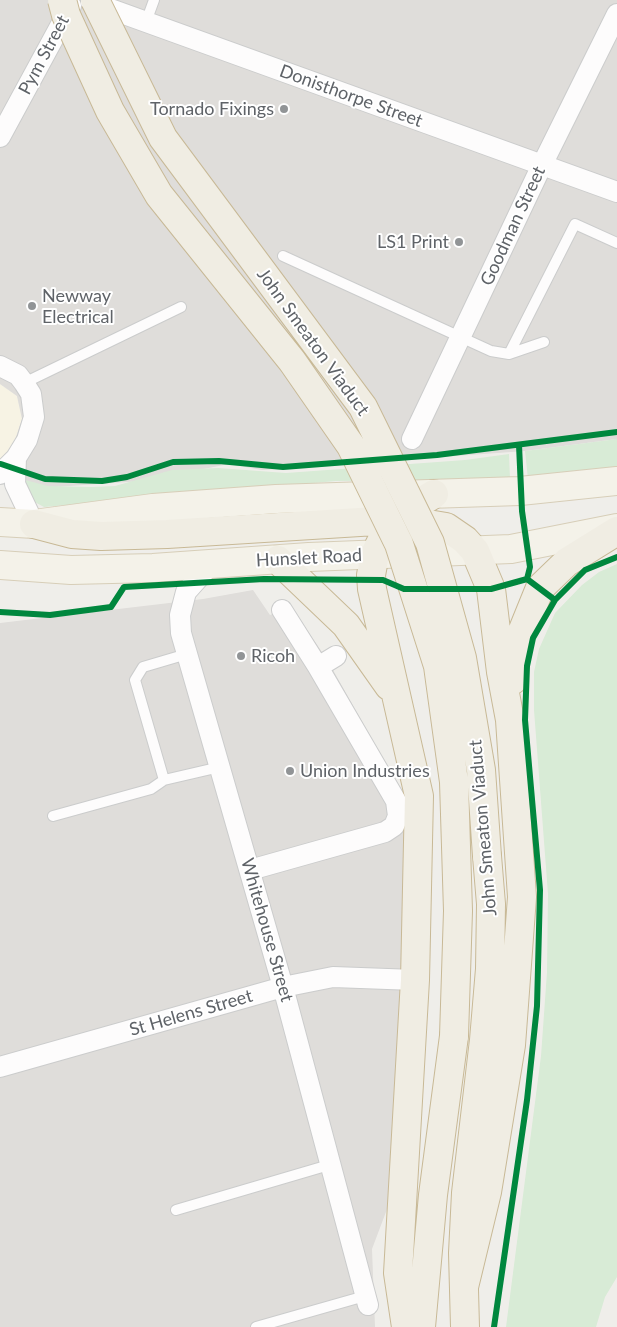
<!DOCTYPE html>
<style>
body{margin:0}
canvas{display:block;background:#efeeea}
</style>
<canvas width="617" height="1327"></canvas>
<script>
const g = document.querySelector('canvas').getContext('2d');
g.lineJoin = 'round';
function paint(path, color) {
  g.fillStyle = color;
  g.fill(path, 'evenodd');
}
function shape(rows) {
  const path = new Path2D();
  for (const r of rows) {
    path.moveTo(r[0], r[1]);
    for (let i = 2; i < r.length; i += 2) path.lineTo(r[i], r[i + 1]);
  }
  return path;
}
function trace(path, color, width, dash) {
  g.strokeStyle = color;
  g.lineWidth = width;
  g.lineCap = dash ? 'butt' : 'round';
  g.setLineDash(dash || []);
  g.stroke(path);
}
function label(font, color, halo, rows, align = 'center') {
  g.font = font + ' Lato,sans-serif';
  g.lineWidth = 4;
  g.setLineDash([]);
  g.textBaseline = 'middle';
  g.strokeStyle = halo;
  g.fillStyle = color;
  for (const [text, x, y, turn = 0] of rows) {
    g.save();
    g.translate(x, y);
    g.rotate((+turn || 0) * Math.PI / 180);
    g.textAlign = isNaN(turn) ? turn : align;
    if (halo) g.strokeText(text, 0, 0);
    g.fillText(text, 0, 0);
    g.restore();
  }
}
paint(shape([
 [0,384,17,396,22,419,12,449,0,466]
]), '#f7f3e4');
paint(shape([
 [0,0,617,0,617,439,525,451,262,470,229,464,142,481,25,489,12,449,22,419,17,396,0,384],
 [253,590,270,615,291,606,328,661,406,800,395,1188,372,1249,375,1327,0,1327,0,623,203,599]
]), '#dfddda');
paint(shape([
 [617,439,617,469,528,479,525,451],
 [509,454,510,479,336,481,44,507,29,499,23,490,25,480,48,486,92,487,115,486,172,470,218,468,286,473,465,460],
 [617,564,617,1277,605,1297,596,1327,506,1327,541,1056,547,972,548,894,534,710,534,672,539,649,555,613,582,585,599,572]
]), '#d8ebd6');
const lane = shape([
 [146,22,154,0],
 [283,256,491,351,509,354,544,342],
 [509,354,575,224,617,243],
 [24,383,181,307],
 [187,654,143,667,135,680,164,780,220,767],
 [53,816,151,789,164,780],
 [176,1210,329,1165],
 [256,1327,365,1296]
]);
const street = shape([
 [91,2,617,192],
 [0,137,71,6],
 [0,366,18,375,24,383,31,394,34,417,27,440,16,458,0,474],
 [412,439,542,165,617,14],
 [16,458,15,484,34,524],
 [211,564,186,592,180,615,181,633,283,987,368,1305],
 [318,667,336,656],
 [250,870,385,832,394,826,398,816,396,801,318,667,282,610],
 [0,1067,283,987,333,977,415,980]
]);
const primary = shape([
 [0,522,34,524,153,508,276,499,520,491,617,481],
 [0,565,71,570,153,568,309,557,511,549,617,528]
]);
const highway = shape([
 [34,524,72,534,101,536,167,534,392,520,416,522,446,527,465,540,475,551,491,589,501,672,510,720,522,897,511,1045,487,1192,464,1287],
 [278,560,346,625,389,686],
 [513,680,516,647,540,588,567,562,617,531],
 [406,1327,398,1273,415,980,419,796,372,589,371,575,375,554,392,520,434,494],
 [421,1327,433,1195,454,1036],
 [465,1327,463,1253,466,1193,484,1040,490,969,491,904,487,856]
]);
trace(lane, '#cbcccc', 12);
trace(street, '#cbcccc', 22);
trace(primary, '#d7ceb8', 30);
trace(highway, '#c8b996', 30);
trace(lane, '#fdfcfc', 10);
trace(street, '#fdfcfc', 20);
trace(primary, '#f4f2e9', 28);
trace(highway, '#f0ede3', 28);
const highwayBridge = shape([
 [62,0,66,15,110,111,159,195,292,361,351,446,399,544,438,666,454,782,458,911,454,1036],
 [95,0,163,138,363,407,430,543,462,658,481,770,487,856]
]);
trace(highwayBridge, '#c8b996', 30, []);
trace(highwayBridge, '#f0ede3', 28);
trace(shape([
 [519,445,522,511,530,567,527,579],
 [1,464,45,479,102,481,127,477,173,462,219,461,283,467,437,455,617,432],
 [555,600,585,570,617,557],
 [0,612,50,615,111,607,124,587,264,579,383,580,404,589,491,589,527,579,555,600,533,638,527,666,525,720,540,890,537,1006,527,1100,494,1327]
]), '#00873e', 6);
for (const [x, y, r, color] of [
 [284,109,5,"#919496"],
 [459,242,5,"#919496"],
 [32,306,5,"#919496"],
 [241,656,5,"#919496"],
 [290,771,5,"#919496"]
]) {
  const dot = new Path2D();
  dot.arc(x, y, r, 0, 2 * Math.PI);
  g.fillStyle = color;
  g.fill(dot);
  trace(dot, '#fff', 2);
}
label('18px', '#5f6368', '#fff', [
 ["Pym Street",44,55,-62],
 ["Donisthorpe Street",351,96,20],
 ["Goodman Street",513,226,-65],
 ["John Smeaton Viaduct",313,342,54],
 ["Hunslet Road",309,558,-3],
 ["John Smeaton Viaduct",483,828,-95],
 ["Whitehouse Street",267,930,74],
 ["St Helens Street",191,1013,-16]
]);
label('18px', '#5f6368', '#fff', [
 ["Tornado Fixings",274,109,"right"],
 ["LS1 Print",449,242,"right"],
 ["Newway",42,296],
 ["Electrical",42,317],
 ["Ricoh",251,656],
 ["Union Industries",300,771]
], 'left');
</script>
